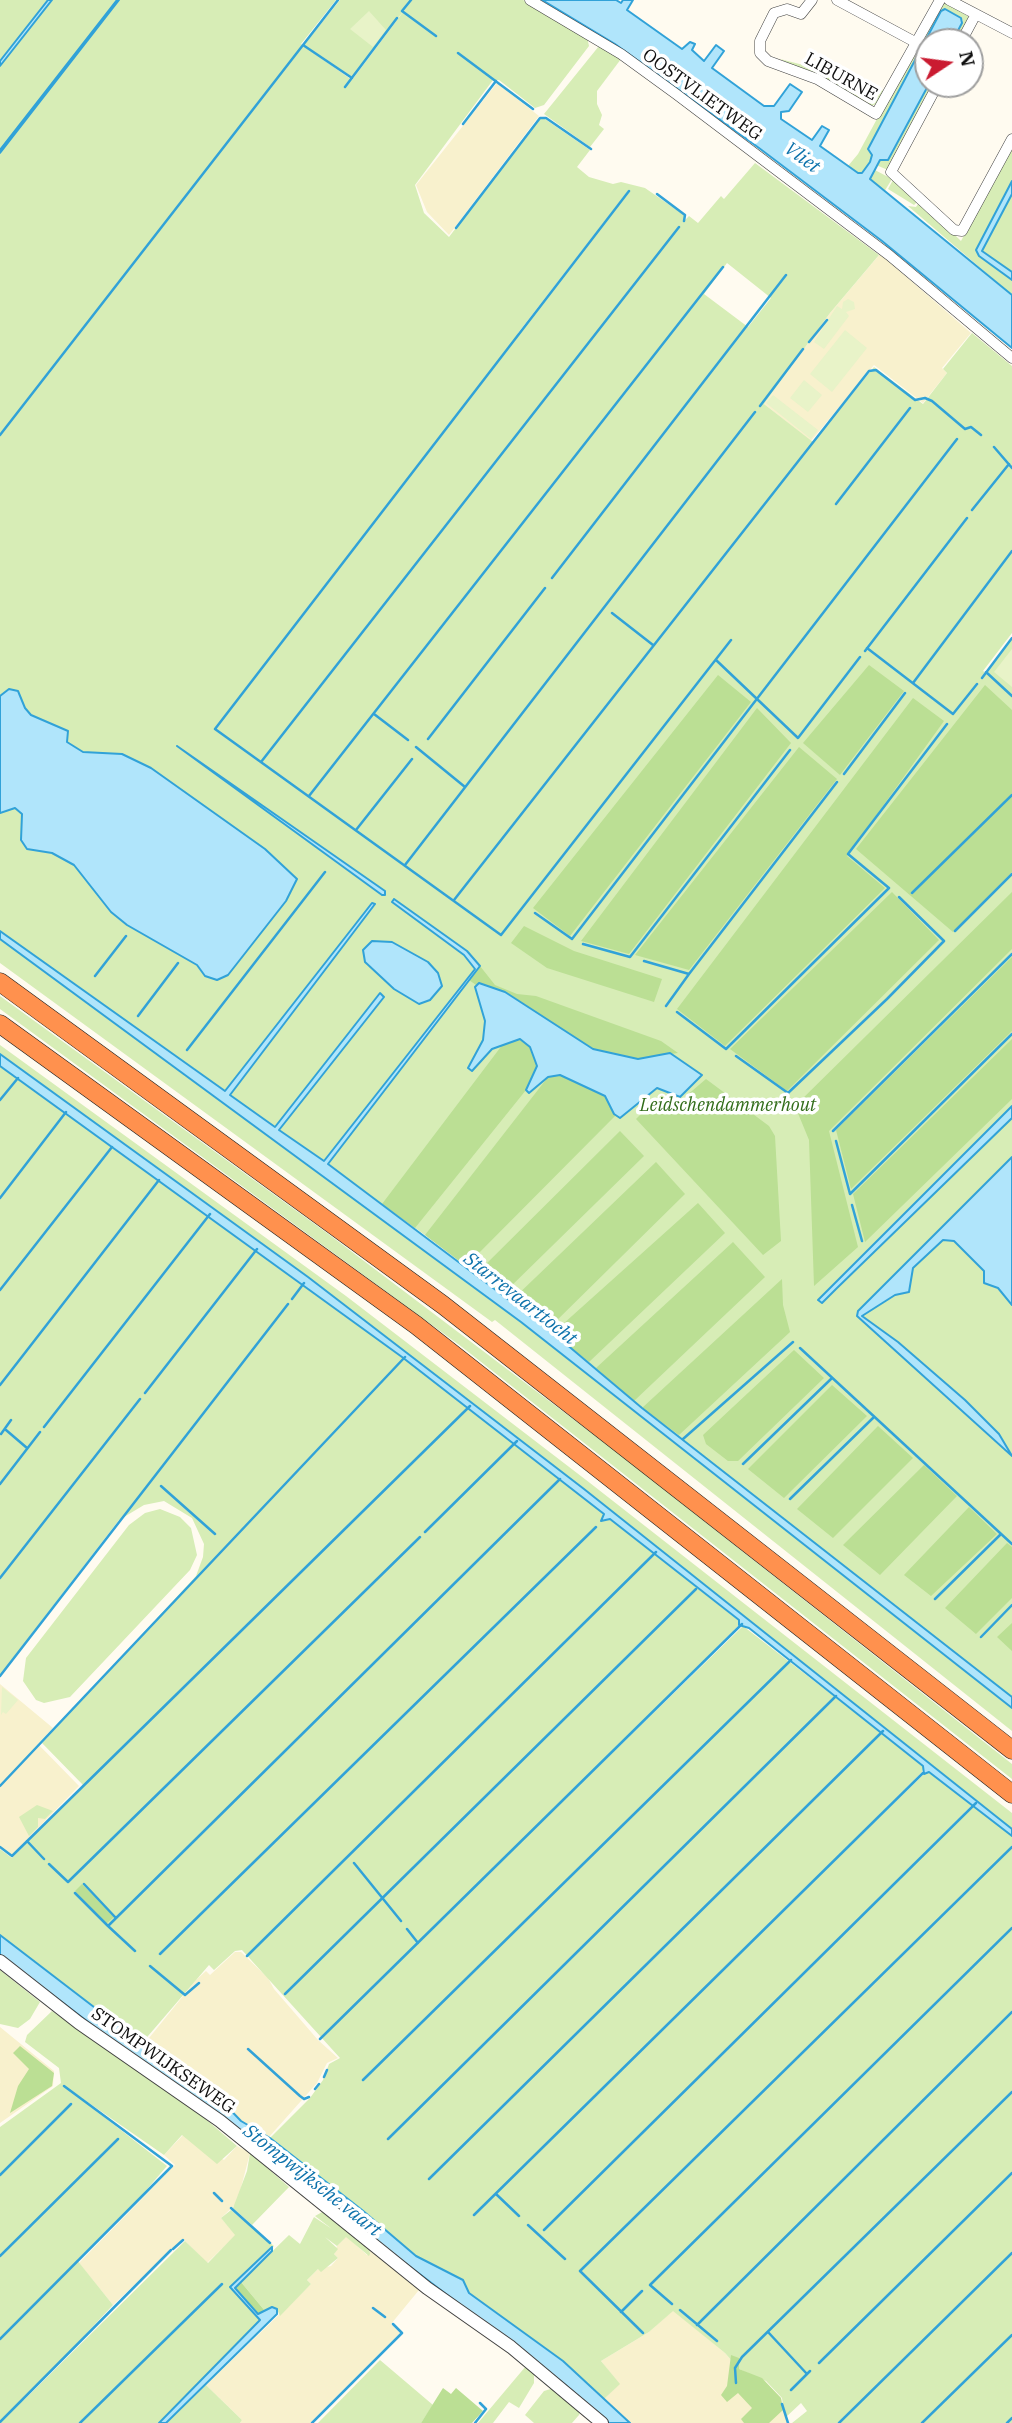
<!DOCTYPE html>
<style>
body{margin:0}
#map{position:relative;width:1012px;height:2423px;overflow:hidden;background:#fffbf0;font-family:"IBM Plex Serif",serif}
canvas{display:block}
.north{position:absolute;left:914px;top:28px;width:70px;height:70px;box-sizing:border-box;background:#fff;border:2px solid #9f9f9f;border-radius:50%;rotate:77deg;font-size:19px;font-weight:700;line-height:28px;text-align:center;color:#0e0e0e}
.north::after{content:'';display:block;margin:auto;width:24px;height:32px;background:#ca1b31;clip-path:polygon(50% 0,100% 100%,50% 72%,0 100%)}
</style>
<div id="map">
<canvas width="1012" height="2423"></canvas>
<div class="north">N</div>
</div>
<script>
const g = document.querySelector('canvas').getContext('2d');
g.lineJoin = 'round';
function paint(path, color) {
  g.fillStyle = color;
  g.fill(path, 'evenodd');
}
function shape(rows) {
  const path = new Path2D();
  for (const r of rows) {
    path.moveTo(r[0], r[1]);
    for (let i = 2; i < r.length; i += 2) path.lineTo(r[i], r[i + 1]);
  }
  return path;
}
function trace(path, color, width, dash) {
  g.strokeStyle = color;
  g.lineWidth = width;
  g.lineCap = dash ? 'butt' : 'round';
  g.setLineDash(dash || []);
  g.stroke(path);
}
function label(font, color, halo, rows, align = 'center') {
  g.font = font + ' "IBM Plex Serif",serif';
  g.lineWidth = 7;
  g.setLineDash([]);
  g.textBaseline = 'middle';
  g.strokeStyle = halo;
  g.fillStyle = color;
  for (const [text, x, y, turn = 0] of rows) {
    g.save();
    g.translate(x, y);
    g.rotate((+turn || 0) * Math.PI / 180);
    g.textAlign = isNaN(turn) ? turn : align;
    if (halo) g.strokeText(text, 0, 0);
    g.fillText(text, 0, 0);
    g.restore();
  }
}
paint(shape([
 [497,83,539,116,449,235,427,212,416,185],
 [880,254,971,333,942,368,947,373,923,403,874,365,811,441,764,404,830,313],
 [0,1684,53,1728,38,1744,79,1786,12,1855,0,1846],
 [235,1952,241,1952,268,1978,274,1989,318,2040,338,2058,327,2063,317,2083,269,2137,241,2121,197,2075,168,2064,161,2059,161,2054,145,2043,196,1980,206,1971,210,1975],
 [0,2027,54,2071,53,2086,0,2123],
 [183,2135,224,2160,237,2146,250,2153,237,2203,221,2218,236,2235,207,2263,183,2239,113,2305,79,2263,175,2165,164,2155],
 [346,2236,367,2255,371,2251,419,2290,391,2324,400,2333,310,2423,240,2423,242,2420,206,2385,311,2284,307,2280,318,2269,331,2266,338,2258,334,2254,337,2246],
 [673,2310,725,2353,739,2369,762,2378,781,2398,787,2423,630,2423,603,2400,619,2384,601,2361,649,2332]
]), '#f8f1cd');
paint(shape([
 [0,0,48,0,0,61],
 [51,0,117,0,0,150,0,66],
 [119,0,336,0,301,44,352,80,409,4,352,77,304,45,340,0,523,0,587,37,589,46,544,105,535,108,499,80,493,80,415,185,424,213,449,237,540,118,545,119,590,150,577,167,589,177,613,184,621,182,645,188,684,215,684,221,689,216,698,223,721,196,724,199,755,163,879,255,830,313,764,404,813,442,874,367,923,404,947,373,943,369,972,333,1012,366,1012,633,983,671,986,673,1012,639,1012,1697,642,1408,553,1333,425,1235,0,931,0,153],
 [628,191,630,191,518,334,518,333],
 [727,263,771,298,748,327,704,294],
 [946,2,969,17,957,42,952,42,963,20,943,10,870,162,862,173,857,173,848,166,858,154,938,6],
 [599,46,621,59,597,91,597,104,602,115,599,125,604,129,590,147,544,114],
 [780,59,815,68,868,103,874,103,882,90,885,92,877,104,870,106],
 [929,84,934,84,888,170,876,165,880,160,888,159],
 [1012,145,1012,181,976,250,979,256,1012,280,1012,295,908,206,916,207,920,201,961,241],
 [873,169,892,179,884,192,870,179],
 [893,180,919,200,914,205,888,189],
 [1012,194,1012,272,982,252],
 [0,939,521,1322,1012,1708,1012,1731,495,1320,492,1322,0,963],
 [0,996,327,1233,614,1450,1012,1764,1012,1779,462,1347,0,1009],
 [0,1045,346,1296,590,1483,1012,1813,1012,1829,584,1489,308,1277,0,1054],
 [0,1066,402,1357,604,1514,601,1521,610,1519,739,1621,739,1625,531,1832,743,1626,924,1766,922,1772,747,1946,924,1774,929,1771,973,1804,747,2029,974,1806,1012,1836,1012,2423,792,2423,807,2411,801,2403,785,2418,782,2398,766,2381,739,2369,725,2353,673,2311,649,2332,601,2361,620,2384,603,2400,563,2361,469,2293,463,2280,416,2256,362,2210,270,2138,310,2098,323,2080,329,2064,340,2058,242,1950,235,1951,214,1970,209,1965,142,2043,0,1935,0,1849,12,1858,83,1785,42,1743,196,1576,203,1557,204,1544,192,1518,164,1501,144,1505,119,1520,0,1675,0,1386,27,1351,0,1384],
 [160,1509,180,1517,191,1528,197,1555,190,1570,70,1697,44,1703,36,1700,23,1681,26,1658,129,1525,145,1513],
 [37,1805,53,1811,45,1819,38,1818,38,1827,29,1836,19,1817],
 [0,1970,40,2002,30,2019,18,2028,0,2024],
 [52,2011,194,2109,237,2146,217,2164,182,2135,164,2155,63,2085,167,2166,142,2195,77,2260,113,2305,22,2402,185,2241,208,2263,235,2235,221,2218,231,2210,274,2246,230,2287,260,2319,159,2423,0,2423,0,2127,61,2083,59,2068,25,2042,27,2035],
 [250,2153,289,2187,252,2225,233,2208,247,2171],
 [324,2211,369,2247,370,2254,369,2256,346,2237,337,2246,325,2237,338,2249,334,2254,338,2258,321,2272,318,2269,307,2280,311,2284,280,2316,277,2309,265,2311,241,2282,289,2235,300,2244,314,2217,332,2229,315,2216],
 [380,2360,433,2405,421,2423,318,2423],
 [526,2366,534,2372,534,2383,519,2408,509,2402,493,2423,478,2423],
 [206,2385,242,2420,240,2423,167,2423],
 [554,2388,581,2410,579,2415,572,2423,534,2423,525,2415,544,2391]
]), '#d7edb6');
paint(shape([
 [869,665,904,691,840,775,803,743],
 [718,675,751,702,570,936,533,908],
 [985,685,1012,710,1012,872,953,932,856,849],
 [913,698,944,721,847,856,885,888,725,1046,677,1009],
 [757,708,791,743,629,954,581,941],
 [799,747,837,779,689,970,635,955],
 [892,892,939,940,787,1091,730,1049],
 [1012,892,1012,949,829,1131,858,1247,814,1286,809,1140,795,1106],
 [524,926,574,951,662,979,654,1002,547,968,511,943],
 [1012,957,1012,1031,851,1189,836,1130],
 [480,966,495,985,517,994,536,996,661,1041,678,1053,638,1059,593,1049,505,992,479,983,476,985,469,980],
 [520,1039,530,1047,537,1066,526,1090,415,1228,382,1204,503,1044],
 [1012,1039,1012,1099,865,1242,853,1194],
 [560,1075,605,1096,616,1115,466,1266,425,1235,548,1077],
 [706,1079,769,1126,775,1136,781,1241,763,1255,636,1119,654,1101,666,1110,672,1108],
 [620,1131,644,1156,503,1294,476,1274],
 [656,1162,685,1194,548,1329,511,1301],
 [698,1203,725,1233,589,1362,553,1333],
 [733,1242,765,1277,634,1401,596,1368],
 [782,1279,783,1305,790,1332,679,1435,642,1408],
 [794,1350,824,1378,738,1461,728,1461,706,1444,703,1435],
 [832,1385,867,1416,784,1498,748,1469],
 [878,1426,913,1458,833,1538,797,1509],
 [924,1465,957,1496,880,1575,843,1545],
 [969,1507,997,1534,931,1596,904,1575],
 [1007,1543,1012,1547,1012,1598,976,1634,945,1608],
 [1012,1623,1012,1651,997,1637],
 [82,1884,114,1917,106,1924,75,1891],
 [20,2046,54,2073,52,2086,10,2113,18,2086,29,2069,13,2053],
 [241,2282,265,2311,258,2314,235,2288],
 [731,2355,739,2358,739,2369,762,2378,781,2398,783,2410,769,2423,744,2423,741,2419,752,2408,738,2393,727,2402,721,2395,727,2386],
 [443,2388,451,2394,456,2388,483,2411,472,2423,421,2423]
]), '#bbdf94');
paint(shape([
 [369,11,386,30,373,47,350,29],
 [848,299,854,302,855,309,846,312,849,316,824,349,814,342,837,306,842,309,843,302],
 [845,330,867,348,832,392,810,374],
 [804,380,822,395,808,412,790,398],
 [773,395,818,430,811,439,766,403],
 [1012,649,1012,687,994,672],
 [2,1687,18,1700,6,1714,3,1712,1,1715]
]), '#e8f3c8');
const water = shape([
 [48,0,52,0,0,66,0,61,48,0],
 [117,0,119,0,0,153,0,150,117,0],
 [542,0,616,0,621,3,623,0,633,0,627,10,682,49,690,42,695,44,692,50,704,61,716,45,724,51,712,68,764,106,774,106,790,84,802,92,789,111,781,112,781,119,812,140,822,126,829,130,820,146,858,173,862,173,870,162,872,155,868,149,941,11,945,9,961,18,962,23,952,42,928,42,929,84,888,160,880,160,870,179,1012,295,1012,348,882,241,759,148,615,44,542,0],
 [1012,181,1012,194,982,251,1012,272,1012,280,979,256,976,250,1012,181],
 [9,689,18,691,25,708,31,715,68,731,67,742,83,752,122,754,151,768,265,849,297,879,286,901,228,975,217,980,205,976,197,965,127,925,111,912,74,865,52,853,27,849,21,840,22,814,15,808,0,813,0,696,9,689],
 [177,746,385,891,385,895,382,895,177,746],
 [394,899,467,951,480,966,328,1164,553,1333,642,1408,1012,1697,1012,1708,521,1322,0,939,0,931,225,1091,372,903,375,904,230,1095,275,1127,380,993,384,997,279,1130,324,1161,475,969,464,955,392,902,394,899],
 [372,941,392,942,428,962,438,973,442,986,430,1000,419,1004,394,989,365,962,363,950,372,941],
 [479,983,505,992,593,1049,638,1059,670,1053,702,1075,680,1097,657,1088,620,1118,614,1114,605,1096,560,1075,548,1077,529,1093,526,1090,537,1066,530,1047,520,1039,492,1049,472,1071,468,1068,483,1040,485,1021,475,987,479,983],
 [0,1054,308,1277,584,1489,1012,1829,1012,1836,929,1772,924,1774,923,1766,749,1628,739,1625,739,1620,610,1519,601,1521,604,1514,402,1357,0,1066,0,1054],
 [1012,1106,1012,1118,836,1289,822,1303,818,1300,1012,1106],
 [1012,1157,1012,1305,998,1288,984,1283,984,1271,954,1241,943,1240,913,1268,909,1292,895,1295,862,1316,898,1342,965,1400,999,1434,1012,1456,857,1316,858,1311,1012,1157],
 [0,1935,120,2027,120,2031,144,2042,162,2054,161,2059,168,2064,197,2075,241,2121,270,2138,362,2210,416,2256,463,2280,469,2293,563,2361,630,2423,609,2423,563,2383,0,1955,0,1935],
 [272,2247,272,2251,235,2288,258,2314,272,2307,277,2309,277,2314,166,2423,159,2423,260,2320,230,2287,272,2247]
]);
paint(water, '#b0e5fb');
trace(water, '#31a2d8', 2);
trace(shape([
 [411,0,402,11,436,36],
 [303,45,352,78],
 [458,53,533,109],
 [345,87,397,18],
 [463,124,496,81],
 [629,191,215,729,501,935,731,640],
 [657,194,685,215,684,221],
 [456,228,540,118,546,118,591,149],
 [809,342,827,320],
 [760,406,803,349],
 [0,435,338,0],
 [994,447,1012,468],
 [836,504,910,408],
 [972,510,1009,464],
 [552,578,786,275],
 [612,613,653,645],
 [867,648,953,714,977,684],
 [865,651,967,518],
 [716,660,798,738,860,657],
 [986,672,1012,696],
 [982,678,1012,638],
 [913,683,1012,551],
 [374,714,408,740],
 [428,739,545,588],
 [416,747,465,787],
 [261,762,679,227],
 [844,774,905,693],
 [309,796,723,267],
 [356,830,412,759],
 [405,865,755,412],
 [912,893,1012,795],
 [454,900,869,371,876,370,915,400,925,398,932,401,965,429,971,427,981,435],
 [535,913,572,939,957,439],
 [955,931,1012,874],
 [583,944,630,957,790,750],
 [644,961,689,974,666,1006],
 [689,974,837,782],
 [95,976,126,936],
 [677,1012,726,1049,889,888,848,854,947,724],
 [138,1016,178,963],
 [187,1050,325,872],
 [736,1056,788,1093,887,999,944,941,899,897],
 [0,1100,18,1078],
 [833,1131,1012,954],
 [836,1141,850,1194,1012,1034],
 [0,1198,66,1112],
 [852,1205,862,1241],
 [0,1290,112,1147],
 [292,1299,304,1283],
 [800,1348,1012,1544],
 [0,1385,159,1180],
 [145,1393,257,1249],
 [44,1427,210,1214],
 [6,1430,27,1448],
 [1,1434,11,1420],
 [683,1439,793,1342],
 [743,1464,831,1379],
 [0,1484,40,1432],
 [161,1486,215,1534],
 [790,1499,873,1418],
 [425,1532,517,1441],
 [0,1578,140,1399],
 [935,1599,1001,1534],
 [981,1637,1012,1605],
 [0,1676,288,1304],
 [0,1786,405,1357],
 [27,1841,44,1859],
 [0,1847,12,1856,470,1406],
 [354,1863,401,1921],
 [49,1864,68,1882,420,1537],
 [84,1884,115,1917],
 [75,1893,108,1926],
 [407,1929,418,1943],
 [135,1951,108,1926,560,1479],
 [160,1954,596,1527],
 [247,1956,656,1552],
 [150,1966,185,1995,199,1983],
 [285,1994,696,1589],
 [320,2039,742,1624],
 [248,2049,300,2096,304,2099,309,2097],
 [324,2077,327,2070],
 [363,2080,791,1660],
 [315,2089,319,2084],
 [388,2139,836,1696],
 [0,2175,71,2104],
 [429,2179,883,1731],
 [214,2193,222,2201],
 [496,2194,519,2216],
 [231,2208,270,2243],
 [474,2215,923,1773],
 [528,2225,565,2259],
 [544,2230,976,1803],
 [173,2249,183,2240],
 [0,2256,118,2139],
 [672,2304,650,2285,1012,1928],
 [373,2308,385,2317],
 [680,2310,717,2341],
 [621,2312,642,2291],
 [697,2325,1012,2012],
 [768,2332,807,2374],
 [643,2333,580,2271,1012,1847],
 [0,2339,172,2166,64,2086],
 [819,2363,1012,2173],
 [736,2383,735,2368,742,2357,1012,2092],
 [791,2390,810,2371],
 [782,2404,788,2423],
 [0,2422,171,2250],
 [80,2423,222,2284],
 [312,2423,402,2333,393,2324],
 [475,2423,486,2409,480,2403],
 [839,2423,1012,2253],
 [922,2423,1012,2335],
 [1007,2423,1012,2418]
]), '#31a2d8', 2.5);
const minor = shape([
 [530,0,621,54,676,94,889,255,1012,358],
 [812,0,801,14,787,9,774,13,760,41,760,53,768,61,817,79,876,114,940,0],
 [837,0,915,42],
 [949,0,1012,33],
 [961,42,976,14],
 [938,84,891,172,954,230,962,231,1012,139]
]);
const tertiary = shape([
 [0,1961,79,2023,220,2121,427,2288,511,2347,602,2423]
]);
const motorway = shape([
 [0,982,443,1305,1012,1750],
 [0,1024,416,1325,1012,1794]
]);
trace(minor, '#414141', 11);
trace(tertiary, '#414141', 14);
trace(motorway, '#1f1f1f', 19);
trace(minor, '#fff', 10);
trace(tertiary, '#fff', 12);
trace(motorway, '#ff914e', 18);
label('18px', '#0e0e0e', '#fff', [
 ["LIBURNE",841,77,29],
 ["OOSTVLIETWEG",702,95,36],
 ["STOMPWIJKSEWEG",163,2061,35]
]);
label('italic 18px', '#316c19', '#fff', [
 ["Leidschendammerhout",728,1106]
]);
label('italic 19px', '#0d72ab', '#fff', [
 ["Vliet",802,158,36],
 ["Starrevaarttocht",520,1299,38],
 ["Stompwijksche vaart",312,2181,38]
]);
</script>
